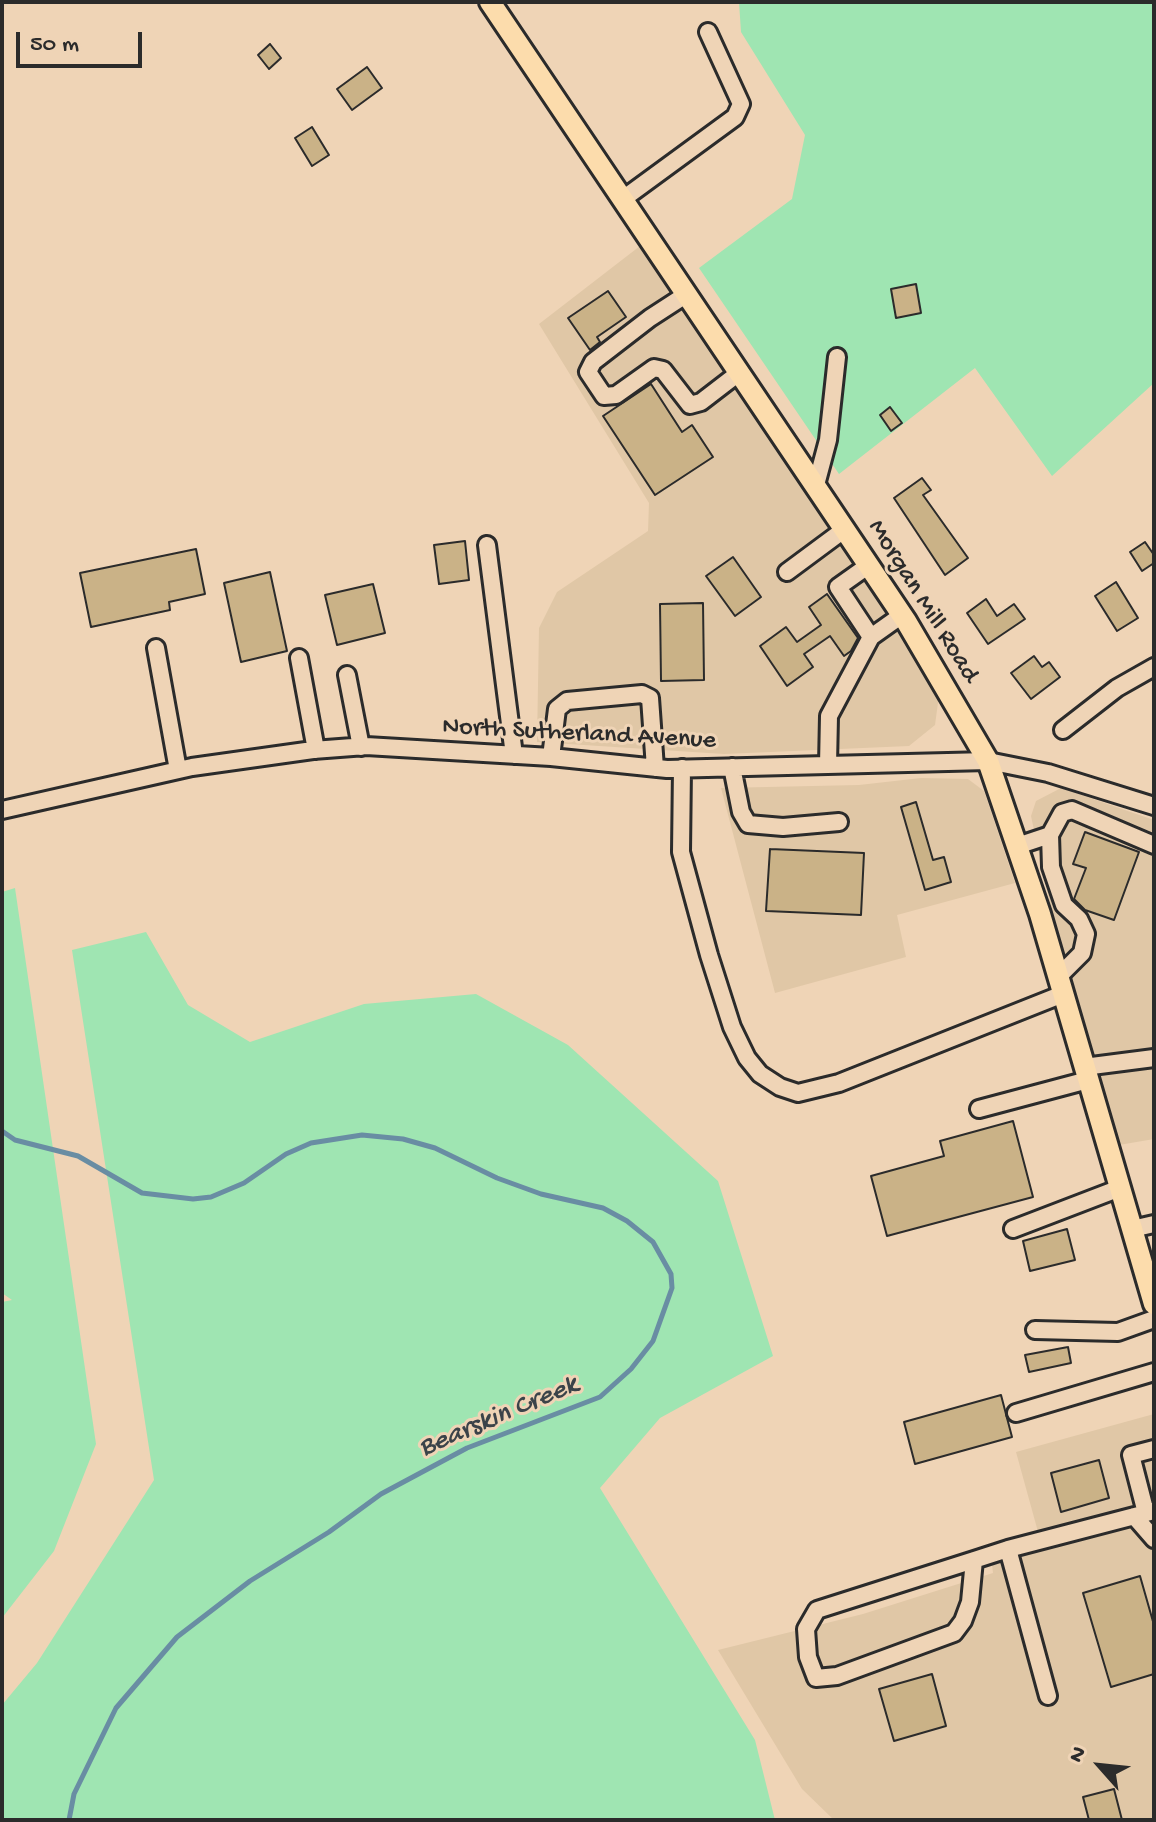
<!DOCTYPE html>
<style>
body{margin:0}
#map{position:relative;width:1156px;height:1822px;overflow:hidden;background:#efd4b6;font-family:"Gochi Hand",sans-serif}
canvas{display:block}
.frame{position:absolute;inset:0;border:4px solid #2b2b2b;pointer-events:none}
.north{position:absolute;left:1060px;top:1726px;width:80px;height:80px;-webkit-text-stroke:6px #efd4b6;paint-order:stroke;rotate:297deg;font-size:22px;font-weight:700;line-height:32px;text-align:center;color:#2b2b2b}
.north::after{content:'';display:block;margin:auto;width:28px;height:36px;background:#2b2b2b;clip-path:polygon(50% 0,100% 100%,50% 72%,0 100%)}
.scale{position:absolute;left:16px;top:32px;width:126px;height:36px;box-sizing:border-box;border:4px solid #2b2b2b;border-top:0;padding-left:10px;font-size:24px;line-height:28px;white-space:nowrap;color:#2b2b2b;-webkit-text-stroke:6px #efd4b6;paint-order:stroke}
</style>
<div id="map">
<canvas width="1156" height="1822"></canvas>
<div class="frame"></div>
<div class="north">N</div>
<div class="scale">50 m</div>
</div>
<script>
const g = document.querySelector('canvas').getContext('2d');
g.lineJoin = 'round';
function paint(path, color) {
  g.fillStyle = color;
  g.fill(path, 'evenodd');
}
function shape(rows) {
  const path = new Path2D();
  for (const r of rows) {
    path.moveTo(r[0], r[1]);
    for (let i = 2; i < r.length; i += 2) path.lineTo(r[i], r[i + 1]);
  }
  return path;
}
function trace(path, color, width, dash) {
  g.strokeStyle = color;
  g.lineWidth = width;
  g.lineCap = dash ? 'butt' : 'round';
  g.setLineDash(dash || []);
  g.stroke(path);
}
function label(font, color, halo, rows, align = 'center') {
  g.font = font + ' "Gochi Hand",sans-serif';
  g.lineWidth = 6;
  g.setLineDash([]);
  g.textBaseline = 'middle';
  g.strokeStyle = halo;
  g.fillStyle = color;
  for (const [text, x, y, turn = 0] of rows) {
    g.save();
    g.translate(x, y);
    g.rotate((+turn || 0) * Math.PI / 180);
    g.textAlign = isNaN(turn) ? turn : align;
    if (halo) g.strokeText(text, 0, 0);
    g.fillText(text, 0, 0);
    g.restore();
  }
}
paint(shape([
 [640,246,848,550,939,695,935,725,909,746,724,754,537,742,539,628,557,592,648,531,649,503,539,324],
 [921,778,968,779,984,791,1015,883,897,915,906,957,775,993,721,788,859,785],
 [1061,788,1154,820,1154,1139,1119,1145,1051,909,1031,816,1036,801],
 [1154,1414,1154,1820,834,1820,802,1789,718,1650,863,1614,993,1573,992,1564,1043,1550,1016,1452]
]), '#e0c7a6');
paint(shape([
 [739,2,1154,2,1154,383,1052,476,975,368,839,474,699,268,792,199,805,135,741,32],
 [15,888,96,1444,54,1551,2,1618,2,1302,12,1300,2,1293,2,892],
 [146,932,188,1005,250,1042,364,1004,476,994,568,1045,718,1181,773,1356,660,1418,600,1488,755,1740,775,1820,2,1820,2,1705,37,1663,154,1480,72,950]
]), '#9fe5b2');
trace(shape([
 [2,1131,15,1140,78,1156,142,1193,193,1199,211,1197,244,1183,286,1154,311,1143,362,1135,403,1139,435,1148,497,1178,541,1194,603,1208,627,1221,653,1242,671,1274,672,1288,653,1341,631,1369,600,1397,467,1448,381,1494,329,1532,250,1581,177,1637,116,1708,74,1794,69,1820]
]), '#698da3', 5);
const building = shape([
 [270,44,281,58,269,69,258,55,270,44],
 [367,67,382,88,352,110,337,89,367,67],
 [312,127,329,155,312,166,295,138,312,127],
 [916,284,921,313,896,318,891,289,916,284],
 [608,291,626,317,597,337,600,342,590,350,568,318,608,291],
 [651,384,682,432,692,425,713,457,655,495,603,416,651,384],
 [890,407,902,423,891,431,880,415,890,407],
 [922,478,931,490,923,495,968,558,945,575,894,498,922,478],
 [465,541,469,580,439,584,434,545,465,541],
 [1145,542,1154,555,1154,563,1142,571,1130,552,1145,542],
 [196,549,205,594,169,602,170,610,91,627,80,573,196,549],
 [733,557,761,597,735,616,706,576,733,557],
 [270,572,287,651,241,662,224,583,270,572],
 [1116,582,1138,618,1117,631,1095,596,1116,582],
 [373,584,385,633,337,645,325,595,373,584],
 [827,594,858,638,851,651,844,656,830,636,804,654,813,667,787,686,760,646,786,627,797,642,821,625,809,607,827,594],
 [986,599,997,616,1014,604,1025,619,988,644,967,613,986,599],
 [703,603,704,680,661,681,660,604,703,603],
 [1034,656,1042,667,1049,662,1060,677,1031,699,1011,673,1034,656],
 [916,802,933,860,944,857,951,882,925,890,901,807,916,802],
 [1085,832,1139,852,1114,920,1085,910,1074,899,1086,868,1073,864,1085,832],
 [770,849,864,853,861,915,766,911,770,849],
 [1013,1121,1033,1197,887,1236,871,1176,944,1156,940,1141,1013,1121],
 [1067,1229,1075,1260,1030,1271,1023,1241,1067,1229],
 [1068,1347,1071,1363,1029,1372,1025,1355,1068,1347],
 [1001,1395,1012,1437,915,1464,904,1422,1001,1395],
 [1099,1460,1109,1498,1061,1512,1051,1473,1099,1460],
 [1140,1576,1154,1625,1154,1674,1111,1687,1083,1593,1140,1576],
 [932,1674,946,1726,894,1741,879,1689,932,1674],
 [1114,1789,1122,1820,1089,1820,1083,1797,1114,1789]
]);
paint(building, '#cab287');
trace(building, '#2b2b2b', 2);
const minor = shape([
 [623,199,735,117,741,104,708,32],
 [687,294,650,318,593,362,588,372,604,396,616,395,654,368,663,370,690,405,701,402,740,372],
 [816,485,828,440,837,357],
 [487,545,514,755],
 [869,565,838,587,871,637],
 [787,572,845,529],
 [156,648,178,770],
 [299,658,316,750],
 [347,675,361,747],
 [1063,730,1117,688,1154,667],
 [551,757,557,709,567,701,642,694,650,698,655,768],
 [828,765,829,716,871,637,902,615],
 [732,767,741,812,748,824,783,827,839,822],
 [682,768,681,852,709,955,732,1027,747,1058,760,1074,780,1087,798,1093,839,1083,1063,994],
 [2,810,192,767,313,750,366,746,551,757,667,769,988,761,1048,773,1154,806],
 [1017,846,1050,835],
 [1058,977,1082,953,1086,934,1079,919,1064,905,1051,867,1050,835,1062,813,1072,810,1154,845],
 [1084,1067,1154,1058],
 [979,1109,1088,1080],
 [1013,1229,1120,1188],
 [1132,1229,1154,1224],
 [1035,1330,1118,1332,1154,1319],
 [1016,1413,1154,1372],
 [1146,1513,1131,1455,1154,1449],
 [1134,1516,1154,1539],
 [1008,1549,1048,1696],
 [974,1560,970,1602,963,1621,954,1633,837,1676,816,1678,808,1657,806,1629,817,1610,974,1560,1008,1549,1154,1511]
]);
const major = shape([
 [490,2,906,621,988,761,1040,914,1154,1304]
]);
trace(minor, '#2b2b2b', 22);
trace(major, '#2b2b2b', 26);
trace(minor, '#efd4b6', 16);
trace(major, '#fcdcac', 20);
label('26px', '#2b2b2b', '#efd4b6', [
 ["Morgan Mill Road",922,602,58],
 ["North Sutherland Avenue",579,735,3]
]);
label('italic 28px', '#3b4349', '#efd4b6', [
 ["Bearskin Creek",499,1418,-23]
]);
</script>
